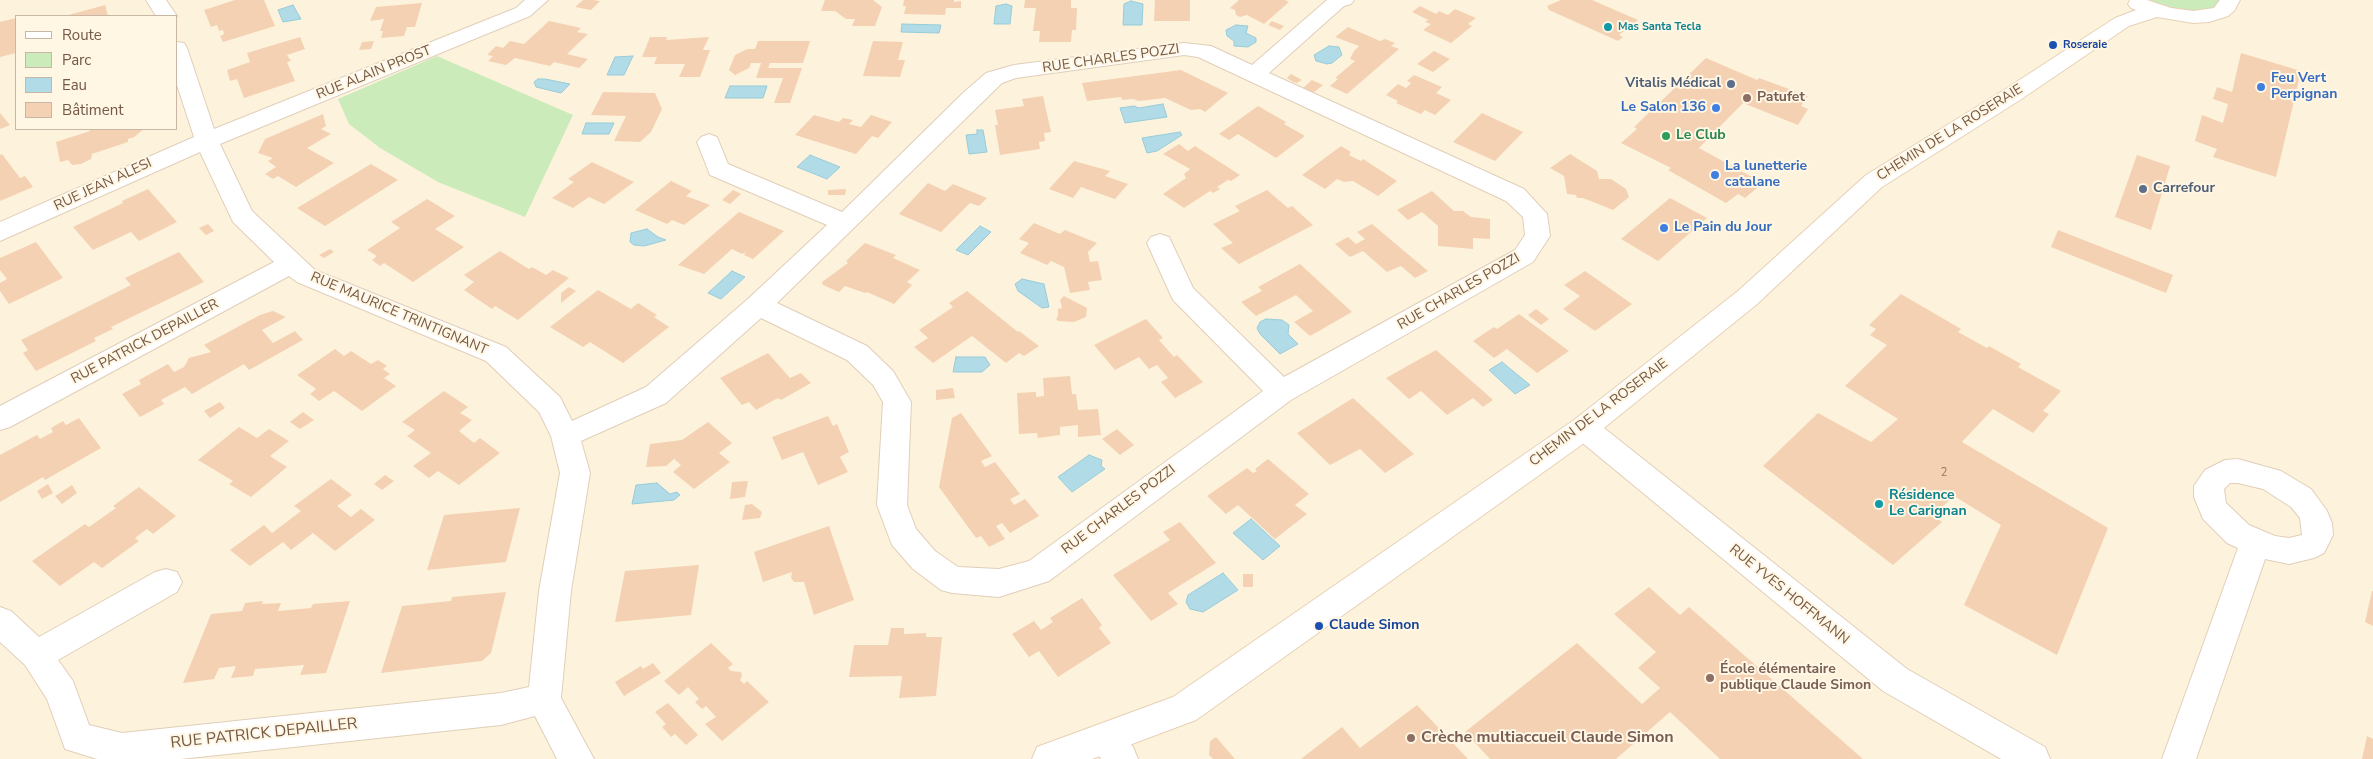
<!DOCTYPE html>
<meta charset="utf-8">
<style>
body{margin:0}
#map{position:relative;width:2373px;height:759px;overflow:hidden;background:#fdf3dc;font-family:"Nunito Sans",sans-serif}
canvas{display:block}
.legend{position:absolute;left:15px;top:15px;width:162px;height:115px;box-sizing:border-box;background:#fff6e4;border:1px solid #c7b7a4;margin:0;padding:6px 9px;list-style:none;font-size:15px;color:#735845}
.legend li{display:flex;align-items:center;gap:10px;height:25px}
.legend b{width:25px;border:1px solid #c7b7a4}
</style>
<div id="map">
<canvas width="2373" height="759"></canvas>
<ul class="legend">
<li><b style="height:6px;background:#fff"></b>Route</li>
<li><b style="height:14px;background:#ccebbb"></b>Parc</li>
<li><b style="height:14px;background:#b1dce7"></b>Eau</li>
<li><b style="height:14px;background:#f4d1b3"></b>Bâtiment</li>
</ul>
</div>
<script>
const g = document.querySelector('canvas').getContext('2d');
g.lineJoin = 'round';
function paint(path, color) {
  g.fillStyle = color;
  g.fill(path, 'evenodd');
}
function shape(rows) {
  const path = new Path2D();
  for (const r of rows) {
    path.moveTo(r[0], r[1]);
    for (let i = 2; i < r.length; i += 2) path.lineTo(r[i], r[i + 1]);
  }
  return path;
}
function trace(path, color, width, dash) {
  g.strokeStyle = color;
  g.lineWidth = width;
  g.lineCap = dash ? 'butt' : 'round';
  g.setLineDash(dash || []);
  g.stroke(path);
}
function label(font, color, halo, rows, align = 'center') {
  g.font = font + ' "Nunito Sans",sans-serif';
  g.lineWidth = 4;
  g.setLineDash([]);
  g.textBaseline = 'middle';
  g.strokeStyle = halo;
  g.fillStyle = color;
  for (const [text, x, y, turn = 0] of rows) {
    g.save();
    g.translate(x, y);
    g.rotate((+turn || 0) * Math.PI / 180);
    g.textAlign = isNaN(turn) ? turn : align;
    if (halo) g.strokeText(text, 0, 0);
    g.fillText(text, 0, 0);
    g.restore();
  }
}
paint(shape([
 [2131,0,2230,0,2209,16],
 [437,56,573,115,525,217,438,182,380,148,349,124,338,99]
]), '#ccebbb');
const water = shape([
 [1131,1,1143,4,1142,25,1123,25,1124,4,1131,1],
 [1006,4,1012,6,1010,24,994,24,996,6,1006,4],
 [293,5,301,19,283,22,278,10,293,5],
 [902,24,941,25,939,33,901,32,902,24],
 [1236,25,1248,26,1246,33,1256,38,1256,42,1248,47,1234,46,1234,41,1227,36,1226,30,1236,25],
 [1329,46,1339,47,1342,55,1332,63,1327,64,1316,61,1314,55,1329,46],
 [633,56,624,75,607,75,615,57,633,56],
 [538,79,545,79,570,84,561,93,536,87,534,82,538,79],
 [730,86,767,86,763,98,725,98,730,86],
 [1163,104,1167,117,1125,123,1120,108,1134,106,1139,108,1163,104],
 [586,123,614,123,609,134,582,134,586,123],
 [977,130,983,130,987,152,969,154,966,135,977,134,977,130],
 [1180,132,1182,135,1157,151,1147,153,1142,138,1180,132],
 [810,155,840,167,827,179,797,167,810,155],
 [980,226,991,232,968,255,956,250,980,226],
 [647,229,658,237,666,240,644,246,634,245,630,242,631,233,647,229],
 [732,271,745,277,721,299,708,293,732,271],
 [1022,279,1044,284,1049,307,1042,308,1018,291,1015,284,1022,279],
 [1266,319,1282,320,1289,325,1288,334,1298,344,1280,354,1260,334,1257,328,1260,322,1266,319],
 [956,357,985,357,990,365,982,372,953,372,956,357],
 [1502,362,1530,385,1515,394,1489,370,1502,362],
 [1089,455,1102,460,1101,466,1105,469,1072,492,1058,477,1089,455],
 [657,483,670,494,677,492,680,495,674,500,632,504,636,485,657,483],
 [1251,519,1280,546,1263,560,1233,533,1251,519],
 [1223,573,1238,590,1203,612,1190,609,1186,602,1188,595,1223,573]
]);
paint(water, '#b1dce7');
trace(water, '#97cbd9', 1);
paint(shape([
 [235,0,264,0,275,26,223,42,220,36,224,34,223,30,219,31,217,25,211,27,204,10],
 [583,0,593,0,600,1,591,10,575,7],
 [825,0,873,0,882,7,875,26,852,26,855,19,846,19,835,11,821,11],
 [904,0,954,0,954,2,961,1,961,8,946,8,945,15,904,14,906,6,903,6],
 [1025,0,1071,0,1071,8,1077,8,1076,30,1072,30,1071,42,1039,42,1040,31,1033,31,1036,8,1024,8],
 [1155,0,1190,0,1190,21,1154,21],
 [1239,0,1285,0,1289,2,1264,24,1247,15,1240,17,1236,15,1235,10,1230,8],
 [1561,0,1592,0,1638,20,1619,35,1623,37,1618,41,1549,10,1547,6],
 [422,3,415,27,407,27,404,36,381,38,383,31,380,31,384,19,370,21,376,7],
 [105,5,108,16,65,16],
 [1420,6,1436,14,1439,11,1448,15,1455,9,1476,18,1468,24,1472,26,1451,43,1423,30,1431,24,1425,22,1428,20,1412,12],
 [16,18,16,53,0,57,0,22],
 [549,21,581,28,577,32,588,34,567,54,588,59,579,68,554,62,550,66,515,58,506,65,488,61,493,56,487,55,496,46,503,48,510,41,524,44],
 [1272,21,1284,26,1280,30,1268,25],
 [1348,27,1380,41,1385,39,1395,43,1391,46,1399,49,1347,94,1330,86,1338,79,1335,78,1355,61,1350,59,1354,51,1359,46,1335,37],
 [300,37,305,49,287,55,291,61,287,62,295,81,244,98,237,79,230,81,227,70,250,62,247,53],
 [650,37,667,37,666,40,709,37,703,50,710,50,700,77,679,77,685,64,654,64,657,57,642,57],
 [374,41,371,49,359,50,362,42],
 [758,41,810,41,803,63,770,63,768,68,802,68,790,103,774,103,783,78,756,78,761,63,751,63,749,68,735,75,729,70,735,55,747,49,755,49],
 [873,41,903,42,898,60,905,60,900,77,863,76],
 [1434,51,1450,59,1433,72,1417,64],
 [2241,53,2301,71,2276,177,2213,157,2217,149,2195,141,2202,115,2223,123,2228,104,2213,99,2217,87,2232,92],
 [1706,58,1757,80,1759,78,1808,96,1801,106,1808,109,1798,125,1743,103,1699,148,1763,183,1745,198,1738,194,1726,203,1668,170,1671,168,1621,143,1637,129,1634,127],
 [1181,70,1228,93,1205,112,1200,109,1191,110,1165,98,1139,101,1133,99,1122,100,1121,97,1087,101,1082,83],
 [1291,74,1302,80,1297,83,1293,82,1287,78],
 [1414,75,1442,87,1436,93,1451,100,1435,115,1425,110,1421,114,1396,103,1398,101,1386,95,1398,84,1406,88,1411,83,1407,81],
 [1312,80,1323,85,1313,93,1303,88],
 [603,92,655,93,662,109,651,132,640,142,614,141,626,116,591,115],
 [1043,96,1051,132,1044,133,1045,141,1039,142,1040,149,1000,155,995,125,998,125,995,110,1024,106,1022,99],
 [1258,106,1286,122,1284,124,1305,136,1276,158,1238,134,1229,140,1219,134],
 [0,113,10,125,0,129],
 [1482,113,1523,132,1495,161,1453,142],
 [323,114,326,126,321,129,331,134,307,148,334,163,296,187,278,176,273,179,265,174,276,167,268,161,273,158,258,153,265,139],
 [814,115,839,122,843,118,853,120,849,124,861,127,871,115,892,122,878,138,872,136,856,154,795,135],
 [89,129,144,129,134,137,128,139,128,142,92,154,91,159,81,164,72,165,68,160,60,162,56,142,90,131],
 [1179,144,1188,151,1195,146,1240,175,1231,181,1228,180,1217,187,1220,189,1213,193,1210,191,1184,208,1163,194,1186,178,1184,174,1190,169,1163,154],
 [1341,146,1351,152,1349,155,1361,161,1363,159,1397,181,1378,196,1353,181,1344,182,1337,179,1325,189,1302,175],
 [2,154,20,178,25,176,33,187,0,201,0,155],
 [1570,154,1597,171,1599,179,1611,179,1626,189,1629,197,1613,210,1583,198,1577,198,1576,195,1567,194,1564,176,1550,168],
 [2137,155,2170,166,2151,230,2115,217],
 [1074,161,1110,171,1105,176,1128,184,1115,199,1081,187,1073,198,1049,189],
 [592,162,634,182,604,204,589,197,573,208,552,198,574,182,568,179],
 [371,164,398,180,325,226,297,208],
 [671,181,692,191,686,196,710,205,684,225,672,220,667,224,635,210],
 [928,183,945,191,953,184,987,198,979,206,970,203,941,232,899,214],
 [148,189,177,222,139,241,131,232,93,250,73,227,123,203,122,201],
 [846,189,845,195,828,195,828,190],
 [733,190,741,194,730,204,722,200],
 [1267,190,1288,208,1292,206,1313,225,1239,264,1221,248,1233,243,1213,224,1240,211,1235,206],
 [1432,191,1454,211,1463,211,1471,217,1490,219,1490,239,1473,238,1473,249,1438,246,1438,226,1422,212,1408,220,1397,210],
 [1670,198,1707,218,1658,261,1621,239],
 [427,199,455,216,435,229,464,247,413,282,384,263,380,266,372,260,377,256,367,250,400,228,391,222],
 [739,212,784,231,753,259,744,255,746,252,742,254,732,249,704,274,678,265],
 [1034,223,1060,234,1065,230,1097,243,1088,252,1090,262,1098,261,1102,280,1088,282,1090,290,1070,293,1064,267,1051,261,1047,265,1020,253,1029,243,1019,239],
 [208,224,214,231,206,235,199,228],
 [1372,224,1428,271,1415,278,1401,266,1387,272,1363,251,1350,257,1335,244,1348,237,1356,244,1365,239,1357,232],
 [2058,230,2173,275,2166,293,2051,247],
 [36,242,63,278,9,304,0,291,0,283,7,279,0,270,0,258],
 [865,243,896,255,893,258,920,270,907,282,912,285,894,304,867,292,865,293,845,286,839,292,823,285,822,282,848,263,846,261],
 [330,249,334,252,324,258,319,255],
 [500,251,529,269,532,267,546,275,553,270,569,278,518,320,495,306,492,309,464,290,474,282,464,275],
 [179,252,204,282,111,327,113,329,94,338,96,341,36,371,23,353,28,350,21,340,131,285,125,278],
 [1300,264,1352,312,1310,336,1294,322,1313,311,1296,295,1256,316,1241,302,1262,291,1258,287],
 [1585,271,1632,304,1595,331,1563,309,1580,296,1564,285],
 [569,287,576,291,561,303,561,293],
 [598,290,631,309,638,303,657,315,654,317,669,327,623,363,590,342,583,347,550,327],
 [967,291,1018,332,1019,331,1039,346,1024,356,1019,353,1006,363,972,336,933,363,914,347,928,338,919,330,953,307,949,303],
 [1901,294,1961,329,1958,332,1987,348,1989,346,2021,364,2018,367,2061,391,2043,411,2049,414,2033,433,1993,409,1962,442,2108,528,2057,655,1964,605,2001,525,1954,496,1933,515,1942,522,1893,565,1763,466,1818,413,1871,442,1898,419,1845,386,1887,345,1870,335,1876,329,1869,325],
 [1064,296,1087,308,1086,317,1074,322,1058,321,1056,319,1058,316,1058,309,1062,308,1060,300],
 [1536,309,1549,319,1541,325,1528,315],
 [273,311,286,317,262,330,273,343,295,331,303,340,249,370,244,364,192,394,185,387,161,400,164,404,140,417,122,394,141,384,139,380,168,364,174,372,184,367,189,358,211,352,204,345,260,315],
 [1519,314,1569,351,1537,373,1507,349,1494,358,1473,341,1494,327,1497,329],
 [1146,319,1163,338,1159,340,1174,357,1177,355,1203,382,1175,398,1161,382,1168,378,1157,365,1149,369,1139,357,1115,370,1094,345],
 [335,349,344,356,351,351,371,364,378,360,387,366,383,369,390,374,384,378,396,386,362,411,334,391,319,401,310,394,316,389,297,375],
 [1436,350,1483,391,1493,400,1483,407,1473,398,1447,415,1421,391,1409,399,1386,378],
 [768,353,790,378,801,373,811,383,781,400,778,398,756,410,749,402,742,405,720,378],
 [1070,376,1072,394,1076,394,1078,410,1098,409,1101,435,1078,437,1078,425,1060,427,1060,435,1038,438,1037,433,1019,434,1017,393,1036,392,1036,397,1044,396,1043,378],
 [953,388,955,398,936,400,936,390],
 [444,391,468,407,460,413,472,420,459,431,474,443,480,438,500,453,459,485,438,471,429,478,413,466,431,453,407,436,415,430,402,422],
 [1353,398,1414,454,1385,473,1360,449,1330,465,1297,433],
 [220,402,225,408,210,418,204,411],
 [303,412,314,420,300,429,290,422],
 [961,413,992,456,981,461,985,467,995,462,1020,494,1010,499,1014,505,1025,499,1039,516,1010,533,1002,523,996,526,1005,539,989,547,981,536,976,538,939,487,952,418],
 [828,416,833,426,837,424,849,452,840,457,848,472,818,485,803,452,782,460,772,437],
 [79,418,101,448,45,480,43,477,0,502,0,455,37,435,40,439,53,432,51,428,63,421,66,425],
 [708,422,732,443,719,453,730,462,694,489,673,472,681,465,674,459,666,466,646,467,650,444,682,440],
 [239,427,257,438,269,429,289,441,270,456,287,467,251,497,229,484,233,481,198,460],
 [1117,429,1134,445,1120,455,1102,439],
 [1268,459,1309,494,1295,505,1307,514,1275,539,1238,505,1226,514,1207,496,1247,468,1253,473,1257,471,1255,469],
 [385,475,394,481,382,490,374,484],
 [331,479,352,495,337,506,351,517,361,509,375,520,335,551,313,533,291,550,283,542,250,566,230,550,264,525,272,533,301,511,294,506],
 [748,481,745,497,730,499,732,482],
 [48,484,53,493,42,499,37,491],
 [72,485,77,493,62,504,55,496],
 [139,487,176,516,153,534,147,529,135,538,139,541,102,568,94,562,60,586,32,561,85,524,89,527,116,508,113,506],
 [752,504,762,512,760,518,742,520,745,505],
 [520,508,506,562,427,570,444,515],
 [1180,522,1216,563,1168,593,1178,604,1151,621,1113,575,1170,540,1163,532],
 [829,526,854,600,814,615,804,582,794,582,791,578,792,572,763,582,754,552],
 [699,565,691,615,615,622,625,571],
 [1243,574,1253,574,1253,587,1243,587],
 [1649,587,1680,615,1689,607,1863,759,1720,759,1670,712,1616,759,1490,759,1465,732,1577,643,1642,704,1660,688,1638,668,1656,652,1614,614],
 [2372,591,2373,591,2373,626,2365,622],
 [506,592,491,653,482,661,381,673,402,606,451,601,452,597],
 [1082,598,1102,625,1099,628,1111,643,1058,677,1039,651,1029,657,1012,634,1034,621,1041,630,1053,622,1050,618],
 [263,601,262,604,281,603,278,611,311,608,313,604,350,601,326,673,300,675,304,665,255,669,253,676,231,678,236,666,219,668,214,679,183,683,211,614,242,611,245,603],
 [891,628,904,628,904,634,926,633,926,637,942,637,936,696,899,698,902,676,849,677,854,645,888,645],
 [711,643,733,664,728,668,731,671,741,672,742,676,740,680,744,684,747,681,769,702,722,741,705,724,716,717,706,706,702,709,695,702,699,699,688,687,679,695,664,681],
 [653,663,661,673,624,696,615,682,641,666,643,669],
 [668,703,698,735,686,745,675,734,671,737,662,727,666,724,655,712],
 [1417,705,1468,759,1301,759,1342,727,1360,748],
 [2367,736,2373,739,2373,759,2362,759],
 [1216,737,1235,759,1213,759,1209,755,1210,741]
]), '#f4d1b3');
const street = shape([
 [146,0,166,0,177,16,156,16,146,0],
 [525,0,548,0,530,16,220,144,252,211,315,270,506,347,560,397,572,421,646,387,749,298,827,225,710,175,697,142,701,137,709,134,717,137,728,164,842,212,963,93,986,73,1014,65,1184,43,1211,46,1252,65,1327,0,1354,0,1351,4,1344,6,1269,73,1524,189,1547,214,1550,236,1533,262,1291,400,1049,581,999,597,952,593,941,590,913,569,892,545,877,505,883,402,873,385,847,360,761,318,666,403,581,441,590,473,571,591,561,698,594,759,557,759,535,716,501,725,180,759,97,759,65,749,47,699,25,665,0,642,0,607,11,611,39,637,155,572,166,569,177,572,182,582,177,592,58,660,73,681,89,725,122,733,501,693,529,687,539,591,560,473,551,436,539,412,486,361,297,282,289,276,10,427,0,430,0,406,274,262,233,222,200,152,0,241,0,222,194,137,176,82,176,42,184,43,187,48,214,129,516,8,525,0],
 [1184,55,1198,57,1506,201,1523,217,1525,235,1515,250,1284,377,1193,288,1169,237,1160,234,1151,237,1147,243,1173,300,1263,391,1029,561,999,569,958,567,935,551,916,529,907,505,911,402,893,371,867,346,777,303,1002,83,1016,78,1184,55],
 [1584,417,1594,420,1907,669,2045,747,2050,759,2001,759,1883,691,1574,436,1570,428,1574,420,1584,417],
 [2238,459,2281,471,2311,489,2327,511,2332,523,2333,535,2324,553,2314,558,2289,564,2265,559,2196,759,2162,759,2238,548,2227,543,2203,519,2194,497,2194,486,2205,470,2225,460,2238,459],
 [2230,483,2238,483,2263,489,2291,507,2300,518,2302,535,2289,538,2275,536,2249,525,2226,503,2224,489,2230,483],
 [1107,723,1119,728,1133,747,1138,759,1101,759,1090,739,1095,728,1107,723]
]);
const secondary = shape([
 [2130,0,2147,0,2171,8,2193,11,2214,8,2220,0,2240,0,2234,11,2228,16,2209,22,2193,23,2157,17,2129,26,2020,100,1882,187,1756,305,1594,436,1196,720,1092,759,1032,759,1037,747,1173,697,1574,420,1738,291,1866,175,2004,90,2115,18,2136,10,2131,8,2128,4,2130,0]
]);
trace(street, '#e1ceb9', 2);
trace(secondary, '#e7d0b6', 2);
paint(street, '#fff');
paint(secondary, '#fff');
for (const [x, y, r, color] of [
 [1608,27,5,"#0f9aa8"],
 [2053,45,5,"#1a4fb4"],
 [1731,84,5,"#5c6f8a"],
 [2261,87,5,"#3f7fe0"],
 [1747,98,5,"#8d6e63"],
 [1716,108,5,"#3f7fe0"],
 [1666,136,5,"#2e9e5b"],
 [1715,175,5,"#3f7fe0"],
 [2143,189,5,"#5c6f8a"],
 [1664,228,5,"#3f7fe0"],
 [1879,504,5,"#0f9aa8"],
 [1319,626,5,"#1a4fb4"],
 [1710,678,5,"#8d6e63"],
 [1411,738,5,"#8d6e63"]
]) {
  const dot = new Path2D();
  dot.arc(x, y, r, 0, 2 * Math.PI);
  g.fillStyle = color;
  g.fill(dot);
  trace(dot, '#fff6e4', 2);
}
label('bold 11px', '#0d838f', '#fff6e4', [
 ["Mas Santa Tecla",1618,27]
], 'left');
label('bold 11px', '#164399', '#fff6e4', [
 ["Roseraie",2063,45]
], 'left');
label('11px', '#937660', null, [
 ["2",1944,473]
]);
label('14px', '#735845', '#fff6e4', [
 ["RUE CHARLES POZZI",1111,59,-8],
 ["RUE ALAIN PROST",374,73,-22],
 ["CHEMIN DE LA ROSERAIE",1950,133,-32],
 ["RUE JEAN ALESI",103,185,-25],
 ["RUE CHARLES POZZI",1459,292,-30],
 ["RUE MAURICE TRINTIGNANT",399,314,23],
 ["RUE PATRICK DEPAILLER",145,342,-28],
 ["CHEMIN DE LA ROSERAIE",1599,413,-37],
 ["RUE CHARLES POZZI",1119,510,-37],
 ["RUE YVES HOFFMANN",1789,595,39]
]);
label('bold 14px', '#366cbe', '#fff6e4', [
 ["Feu Vert",2271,79],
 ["Perpignan",2271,95],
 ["Le Salon 136",1706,108,"right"],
 ["La lunetterie",1725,167],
 ["catalane",1725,183],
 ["Le Pain du Jour",1674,228]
], 'left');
label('bold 14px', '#4e5e75', '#fff6e4', [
 ["Vitalis Médical",1721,84],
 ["Carrefour",2153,189,"left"]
], 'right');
label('bold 14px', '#785e54', '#fff6e4', [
 ["Patufet",1757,98],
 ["École élémentaire",1720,670],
 ["publique Claude Simon",1720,686]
], 'left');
label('bold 14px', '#27864d', '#fff6e4', [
 ["Le Club",1676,136]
], 'left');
label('bold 14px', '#0d838f', '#fff6e4', [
 ["Résidence",1889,496],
 ["Le Carignan",1889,512]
], 'left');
label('bold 14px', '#164399', '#fff6e4', [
 ["Claude Simon",1329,626]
], 'left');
label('16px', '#735845', '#fff6e4', [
 ["RUE PATRICK DEPAILLER",264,734,-6]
]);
label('bold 16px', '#785e54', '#fff6e4', [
 ["Crèche multiaccueil Claude Simon",1421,738]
], 'left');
</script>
